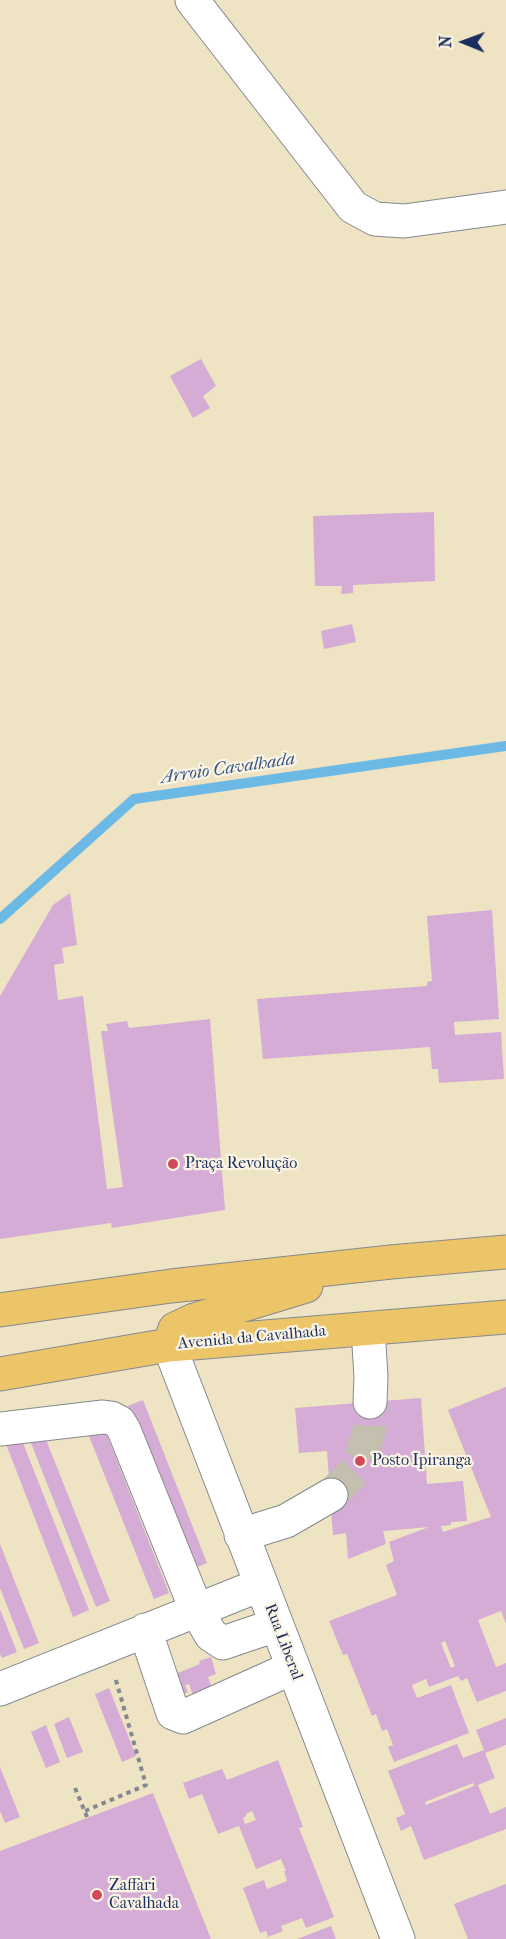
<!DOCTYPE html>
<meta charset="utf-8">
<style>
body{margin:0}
#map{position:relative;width:506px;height:1939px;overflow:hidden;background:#eee3c3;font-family:"IM FELL French Canon",serif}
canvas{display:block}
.north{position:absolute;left:434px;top:12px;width:60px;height:60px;-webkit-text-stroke:4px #fcf5e5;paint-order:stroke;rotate:271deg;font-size:16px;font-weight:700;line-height:24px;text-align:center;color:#1b2f5e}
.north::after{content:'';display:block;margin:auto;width:21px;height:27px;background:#1b2f5e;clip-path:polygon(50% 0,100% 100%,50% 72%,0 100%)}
</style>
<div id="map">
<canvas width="506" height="1939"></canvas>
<div class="north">N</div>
</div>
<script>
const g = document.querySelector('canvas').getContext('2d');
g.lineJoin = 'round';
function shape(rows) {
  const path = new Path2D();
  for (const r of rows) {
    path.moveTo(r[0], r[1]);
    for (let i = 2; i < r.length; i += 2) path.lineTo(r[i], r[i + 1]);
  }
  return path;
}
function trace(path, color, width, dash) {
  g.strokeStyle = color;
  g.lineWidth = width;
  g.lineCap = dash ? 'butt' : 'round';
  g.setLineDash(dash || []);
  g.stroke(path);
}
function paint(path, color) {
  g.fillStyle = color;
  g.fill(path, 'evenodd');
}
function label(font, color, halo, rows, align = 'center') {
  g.font = font + ' "IM FELL French Canon",serif';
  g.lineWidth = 4.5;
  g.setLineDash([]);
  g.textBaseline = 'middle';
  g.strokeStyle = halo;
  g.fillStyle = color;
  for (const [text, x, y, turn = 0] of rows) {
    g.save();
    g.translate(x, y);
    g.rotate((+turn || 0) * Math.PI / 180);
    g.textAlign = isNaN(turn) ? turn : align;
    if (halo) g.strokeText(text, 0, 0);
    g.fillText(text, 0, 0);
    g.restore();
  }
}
trace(shape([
 [0,919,134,799,506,746]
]), '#6db9e6', 10);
paint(shape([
 [201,359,216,386,203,396,210,408,193,418,170,376],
 [434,512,435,581,353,585,353,593,341,594,342,586,315,586,313,516],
 [352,624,356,642,324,649,321,631],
 [70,893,77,945,62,948,64,963,54,965,58,1000,83,996,107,1189,123,1187,101,1031,108,1031,106,1024,127,1021,129,1028,210,1019,225,1210,112,1228,111,1223,0,1239,0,996,53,905],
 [492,910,499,1019,454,1022,455,1035,501,1032,504,1079,439,1083,438,1069,432,1069,430,1047,263,1059,257,999,427,986,427,982,432,981,427,916],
 [506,1387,506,1624,501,1611,478,1620,496,1667,506,1663,506,1691,477,1702,467,1678,461,1681,458,1676,429,1687,426,1679,412,1685,417,1698,451,1685,469,1733,394,1762,388,1747,393,1745,387,1729,382,1731,376,1714,372,1716,347,1654,343,1655,329,1621,397,1595,386,1565,394,1561,389,1542,429,1527,383,1531,386,1544,348,1559,346,1533,333,1535,327,1451,299,1453,295,1408,421,1398,427,1484,463,1481,467,1521,451,1522,451,1525,441,1526,443,1532,491,1517,448,1410],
 [445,1641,455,1666,451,1668,441,1643],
 [143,1400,207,1563,192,1569,128,1406],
 [105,1430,169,1593,154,1599,89,1436],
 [43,1432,110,1601,96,1607,29,1438],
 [21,1438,89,1610,73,1617,6,1444],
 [0,1544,39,1643,24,1649,0,1588],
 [0,1609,17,1652,2,1658,0,1654],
 [211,1657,216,1674,208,1677,214,1693,195,1701,189,1684,185,1685,188,1692,180,1695,173,1675,200,1664,199,1661],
 [109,1688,136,1756,122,1762,95,1694],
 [69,1717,83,1752,67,1758,54,1724],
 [506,1718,506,1745,485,1753,495,1778,478,1785,490,1814,506,1807,506,1829,424,1860,411,1826,401,1831,396,1818,405,1814,388,1771,457,1744,463,1758,484,1750,476,1730],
 [473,1783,474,1786,426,1805,425,1802],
 [46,1725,60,1762,46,1768,31,1732],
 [278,1760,303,1827,299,1828,334,1917,306,1928,302,1918,281,1926,283,1931,268,1937,266,1931,260,1933,243,1888,264,1880,267,1889,287,1881,284,1871,286,1871,281,1859,256,1869,239,1826,218,1834,202,1794,189,1799,183,1783,222,1769,227,1780],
 [252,1811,256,1820,245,1824,243,1818,246,1816,246,1814],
 [0,1767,20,1817,5,1823,0,1811],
 [153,1793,211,1939,0,1939,0,1851],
 [506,1884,506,1939,468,1939,454,1904],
 [331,1926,336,1939,297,1939]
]), '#d5acd5');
trace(shape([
 [331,1495,357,1469,370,1429,370,1402]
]), '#c4bfaf', 33, [33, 16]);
const minor = shape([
 [192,0,353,207,375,219,404,221,506,207],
 [368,1329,371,1377,370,1402],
 [169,1345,398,1939],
 [0,1429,103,1417,111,1418,119,1422,124,1430,196,1609,211,1635,223,1643,276,1625],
 [241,1535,286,1521,331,1495],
 [145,1630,173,1713,183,1717,292,1668],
 [0,1689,260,1585]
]);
const major = shape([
 [0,1310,171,1286,391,1262,506,1252],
 [169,1345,175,1329,194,1320,306,1286],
 [0,1374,169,1345,506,1317]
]);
trace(minor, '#848990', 35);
trace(major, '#848990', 35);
trace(shape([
 [75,1788,87,1817],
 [85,1811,146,1785,115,1677]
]), '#848990', 4, [4.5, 4.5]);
trace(minor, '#fff', 33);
trace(major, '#edc569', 33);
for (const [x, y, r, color] of [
 [173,1164,6,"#d1495b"],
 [360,1461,6,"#d1495b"],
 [97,1895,6,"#d1495b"]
]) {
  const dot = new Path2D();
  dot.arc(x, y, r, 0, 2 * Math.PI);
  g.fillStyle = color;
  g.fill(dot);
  trace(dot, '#fcf5e5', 2);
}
label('16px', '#1b2f5e', '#fcf5e5', [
 ["Praça Revolução",185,1164],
 ["Posto Ipiranga",372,1461],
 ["Zaffari",109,1886],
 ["Cavalhada",109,1904]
], 'left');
label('16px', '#1b2f5e', '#fcf5e5', [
 ["Avenida da Cavalhada",252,1338,-5],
 ["Rua Liberal",283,1642,69]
]);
label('italic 18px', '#345887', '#fcf5e5', [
 ["Arroio Cavalhada",228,769,-8]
]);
</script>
